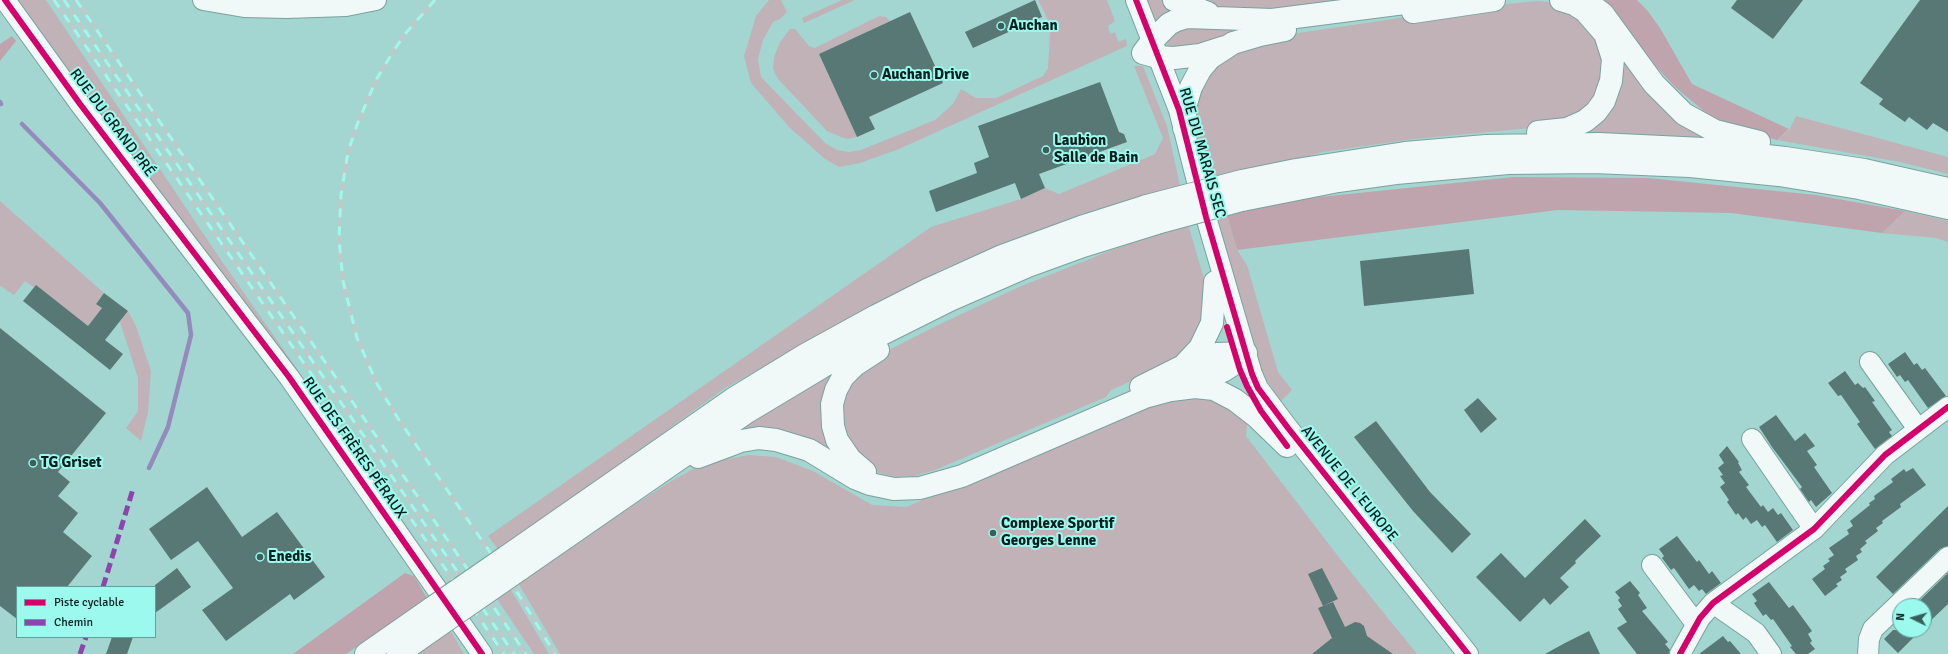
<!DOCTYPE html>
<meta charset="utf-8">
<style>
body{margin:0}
#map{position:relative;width:1948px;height:654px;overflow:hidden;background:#a3d6d0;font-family:Signika,sans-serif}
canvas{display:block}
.legend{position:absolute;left:16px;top:586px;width:140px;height:52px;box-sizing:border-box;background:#9cf9ed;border:1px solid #5ea199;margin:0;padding:5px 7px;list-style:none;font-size:12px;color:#011e1c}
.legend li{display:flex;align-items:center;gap:8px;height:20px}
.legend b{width:20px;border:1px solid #5ea199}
.north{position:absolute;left:1892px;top:598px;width:40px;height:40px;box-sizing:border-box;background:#9cf9ed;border:1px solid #5ea199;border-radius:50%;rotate:275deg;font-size:11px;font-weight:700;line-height:16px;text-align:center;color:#011e1c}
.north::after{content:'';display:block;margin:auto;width:14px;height:18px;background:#3a5e5b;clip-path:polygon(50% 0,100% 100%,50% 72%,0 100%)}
</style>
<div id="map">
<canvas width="1948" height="654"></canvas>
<ul class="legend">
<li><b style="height:5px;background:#d6006c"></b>Piste cyclable</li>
<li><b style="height:5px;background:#8e44ad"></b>Chemin</li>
</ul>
<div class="north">N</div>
</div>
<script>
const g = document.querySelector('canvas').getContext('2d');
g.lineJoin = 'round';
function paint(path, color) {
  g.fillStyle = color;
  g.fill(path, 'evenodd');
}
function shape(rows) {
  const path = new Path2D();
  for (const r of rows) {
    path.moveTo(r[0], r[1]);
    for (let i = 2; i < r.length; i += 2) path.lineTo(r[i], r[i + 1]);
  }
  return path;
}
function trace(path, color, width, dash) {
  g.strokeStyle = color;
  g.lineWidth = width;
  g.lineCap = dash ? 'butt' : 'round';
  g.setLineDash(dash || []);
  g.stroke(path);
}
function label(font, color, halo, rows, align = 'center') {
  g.font = font + ' Signika,sans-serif';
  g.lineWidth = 4;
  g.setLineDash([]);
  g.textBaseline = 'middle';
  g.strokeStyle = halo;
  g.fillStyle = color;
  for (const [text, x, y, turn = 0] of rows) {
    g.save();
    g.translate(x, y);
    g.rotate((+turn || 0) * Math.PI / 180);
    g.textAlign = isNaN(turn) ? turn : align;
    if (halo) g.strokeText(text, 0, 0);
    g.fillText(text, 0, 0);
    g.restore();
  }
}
paint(shape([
 [18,0,46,0,221,260,447,584,444,586],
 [769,0,781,0,787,12,780,19,773,22,763,40,758,59,761,77,825,143,837,150,849,152,861,150,935,120,953,104,961,89,976,98,996,98,1043,76,1048,68,1050,32,1049,22,1038,0,1107,0,1115,21,1108,26,1110,34,1115,32,1118,42,1126,39,1127,46,899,149,860,163,839,167,825,159,789,127,751,83,744,56,756,16],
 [842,0,855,0,804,23,803,21,802,18],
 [1140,0,1167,0,1180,13,1151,23],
 [1184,0,1368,0,1242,13],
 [1537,1,1559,3,1576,11,1608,59,1593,107,1552,126,1414,139,1323,152,1202,186,1191,111,1215,63,1271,37,1467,8],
 [879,16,886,17,890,21,819,54,857,137,848,139,841,137,827,131,778,79,773,69,774,57,780,42,790,29,795,29,809,46,815,48],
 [1181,26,1237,28,1239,30,1238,32,1184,48,1167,47,1168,37],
 [1618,51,1706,135,1705,141,1579,133],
 [1134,66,1143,66,1167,126,1180,186,1047,228,945,268,725,388,500,552,488,536,931,227,1021,199,1045,188,1059,194,1155,154,1163,138],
 [1796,116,1948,157,1948,174,1900,162,1777,140,1789,130],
 [0,201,104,293,96,303,102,308,88,326,25,281,14,295,0,286],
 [1905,211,1948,221,1948,242,1936,238,1882,233],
 [1227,215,1237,250,1247,265,1278,372,1292,390,1281,401,1258,368,1212,217],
 [1188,224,1205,282,1208,302,1192,348,1153,376,1129,382,1111,390,1106,397,935,470,915,476,896,477,875,472,844,443,842,390,885,352,936,326,1019,287,1150,235],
 [128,311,136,326,151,371,148,412,141,441,126,428,138,411,138,378,120,322],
 [837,367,841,459,734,432],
 [1201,391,1248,416,1246,436,1341,560,1417,654,560,654,517,581,668,483,704,463,749,455,776,457,813,471,872,505,906,507,1152,404],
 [511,590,529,620,549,654,534,654,497,599],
 [447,631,452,633,464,654,415,654]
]), '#c1b2b7');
paint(shape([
 [1594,0,1637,0,1647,10,1660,28,1692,84,1789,129,1777,140,1731,127,1705,112,1675,87],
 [12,36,16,41,0,61,0,44],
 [1513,177,1648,178,1816,195,1905,211,1882,233,1731,213,1558,210,1237,250,1227,215,1281,201],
 [405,573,414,576,427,598,346,654,293,654]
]), '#c0a4ad');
trace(shape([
 [0,102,1,104],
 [22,124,100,203,188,313,191,335,168,427,149,468]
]), '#948abc', 4.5);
paint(shape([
 [1035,0,1042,17,973,48,965,32],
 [1737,0,1803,0,1773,39,1731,8],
 [1920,0,1948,0,1948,132,1933,123,1927,130,1909,117,1905,122,1879,104,1883,99,1860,83],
 [910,12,943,83,869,117,875,129,857,137,819,54],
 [1100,82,1119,132,1124,134,1127,142,1039,174,1045,188,1021,199,1015,183,936,212,929,191,977,173,974,163,989,157,978,126],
 [1469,249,1474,294,1364,306,1360,261],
 [36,285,88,326,102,308,96,304,104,293,128,311,105,340,123,354,110,370,23,301],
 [0,328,106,413,58,472,70,482,58,496,78,513,63,532,92,556,67,587,17,587,17,619,0,606],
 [1905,352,1914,365,1917,363,1922,370,1925,368,1946,396,1928,408,1908,380,1905,382,1900,375,1897,377,1888,364],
 [1845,371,1855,385,1858,383,1863,388,1865,387,1875,401,1872,402,1892,430,1889,432,1892,436,1875,449,1857,424,1860,422,1841,395,1838,396,1828,383],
 [1478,398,1497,419,1481,433,1464,410],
 [1776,415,1795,441,1805,433,1815,446,1807,451,1817,465,1814,467,1832,493,1816,507,1811,500,1809,502,1800,489,1802,487,1772,447,1759,427],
 [1376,421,1430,492,1471,534,1452,553,1413,511,1354,437],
 [1727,446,1739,462,1738,463,1742,470,1739,472,1749,485,1746,487,1761,507,1763,505,1768,512,1773,508,1778,515,1781,513,1793,530,1777,542,1765,525,1762,527,1757,520,1751,524,1746,517,1743,520,1738,513,1736,515,1727,502,1729,500,1720,487,1725,483,1720,476,1723,475,1718,468,1724,463,1719,455],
 [1913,468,1926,485,1900,504,1901,507,1882,521,1883,523,1876,528,1878,531,1865,541,1867,543,1860,549,1862,552,1856,556,1858,560,1845,569,1847,572,1840,577,1842,580,1836,584,1838,586,1825,596,1812,579,1825,569,1823,566,1830,561,1828,559,1834,555,1829,548,1849,534,1847,530,1853,526,1850,521,1870,505,1869,503,1875,499,1874,496,1893,482,1891,479,1904,469,1906,472],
 [207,487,242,537,277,512,325,577,294,600,290,594,226,641,202,610,233,588,198,541,171,560,149,529],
 [1948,506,1948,546,1940,549,1893,594,1876,577],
 [1585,519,1601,536,1575,561,1576,563,1560,578,1569,587,1550,605,1544,598,1520,622,1476,577,1501,553,1525,578],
 [1677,536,1697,562,1699,560,1709,574,1712,571,1721,583,1706,594,1702,589,1699,591,1694,585,1689,589,1674,568,1671,570,1662,558,1664,556,1659,549],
 [177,568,191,587,155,613,155,585],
 [1322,568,1338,599,1323,606,1308,574],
 [1948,573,1948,604,1924,627,1924,606,1914,606],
 [1630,581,1640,593,1638,595,1647,608,1642,611,1668,642,1665,644,1670,650,1669,654,1637,654,1617,628,1627,622,1618,609,1622,606,1618,600,1620,598,1615,592],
 [1769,582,1789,608,1793,605,1812,631,1808,634,1812,641,1810,643,1815,649,1808,654,1796,654,1790,647,1792,646,1773,619,1771,620,1766,614,1763,616,1754,603,1757,601,1752,594],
 [1333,602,1345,627,1355,622,1360,623,1364,626,1367,636,1393,654,1312,654,1332,638,1318,608],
 [1893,630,1921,630,1898,653,1884,639],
 [1589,631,1600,654,1545,654,1565,643],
 [1723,636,1728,642,1730,641,1741,654,1699,654],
 [112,637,133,637,127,654,106,654]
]), '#577875');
const minor = shape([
 [5,0,80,104,289,377,482,654],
 [203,0,244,7,286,8,346,6,376,0],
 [1136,0,1179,110,1206,217,1252,374,1258,388,1288,428,1468,654],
 [1870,362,1918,429],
 [1752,439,1814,529],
 [1652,565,1696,624],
 [1713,603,1756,633,1771,654],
 [1680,654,1700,618,1713,603,1814,529,1885,455,1948,407],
 [1868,654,1869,639,1873,629,1948,557]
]);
const highway = shape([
 [1174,0,1208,13],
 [1585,0,1603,14,1654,84,1684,114,1715,131,1759,142],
 [1413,12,1494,0],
 [1225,47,1200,55,1174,58,1158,57,1143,53,1152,41,1169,24,1177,20,1187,17,1272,20,1428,0],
 [1184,128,1186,104,1191,87,1200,70,1210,58,1233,43,1260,35,1285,30],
 [1538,132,1567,129,1585,121,1596,112,1604,101,1611,81,1613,59,1605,34,1585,11,1574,4,1561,0],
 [1242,181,1296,170,1405,153,1486,146,1599,144,1703,149,1785,158,1864,170,1948,189],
 [1242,200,1338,181,1396,173,1508,163,1593,162,1690,166,1779,175,1859,188,1948,208],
 [1186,365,1217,354,1246,353],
 [1187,380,1223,371,1237,362,1246,353],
 [1141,387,1183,366,1200,348,1212,323,1215,282],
 [698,457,741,441,759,438,776,440,809,450,855,478,870,484,894,489,920,488,962,476,1145,397,1171,390,1195,387,1214,389,1235,400,1257,417,1287,446],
 [865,472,850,459,837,440,833,426,832,404,836,390,843,377,855,365,878,350],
 [506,557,733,399,805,355,876,316,927,290,1002,256,1081,227,1147,206],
 [519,570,747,412,822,367,874,338,950,300,1028,266,1083,246,1157,223],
 [366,654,432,608],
 [398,654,441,624]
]);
trace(minor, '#79a29d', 22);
trace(highway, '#79a29d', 24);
trace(minor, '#f1f9f8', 20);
trace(highway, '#f1f9f8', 22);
const rail = shape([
 [54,0,504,654],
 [64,0,514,654],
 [76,0,526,654],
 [435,0,405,34,391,55,376,80,357,125,348,152,341,195,339,239,343,281,357,338,377,384,399,420,514,587,555,654]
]);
trace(rail, '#bccbc9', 4.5);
trace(rail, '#9cf9ed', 3, [9]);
const highwayBridge = shape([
 [1147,206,1242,181],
 [1157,223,1242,200],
 [432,608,506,557],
 [441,624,519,570]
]);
trace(highwayBridge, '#79a29d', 24, []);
trace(highwayBridge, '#f1f9f8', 22);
trace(shape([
 [103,587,133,489],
 [80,654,86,637]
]), '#8e44ad', 5, [10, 5]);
trace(shape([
 [5,0,80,104,289,377,482,654],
 [1136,0,1179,110,1206,217,1252,374,1258,388,1288,428,1468,654],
 [1227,327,1240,370,1247,386,1261,411,1287,446],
 [1680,654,1700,618,1713,603,1814,529,1885,455,1948,407]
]), '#d6006c', 6);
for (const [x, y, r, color] of [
 [1001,26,4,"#3a5e5b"],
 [874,75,4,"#3a5e5b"],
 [1046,150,4,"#3a5e5b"],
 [33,463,4,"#3a5e5b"],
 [993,533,4,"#3a5e5b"],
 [260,557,4,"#3a5e5b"]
]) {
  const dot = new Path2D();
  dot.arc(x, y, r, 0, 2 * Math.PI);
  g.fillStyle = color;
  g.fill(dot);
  trace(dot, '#9cf9ed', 1.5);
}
label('bold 15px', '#011e1c', '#9cf9ed', [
 ["Auchan",1009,26],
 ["Auchan Drive",882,75],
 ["Laubion",1054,141],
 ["Salle de Bain",1054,158],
 ["TG Griset",41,463],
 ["Complexe Sportif",1001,524],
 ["Georges Lenne",1001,541],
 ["Enedis",268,557]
], 'left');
label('15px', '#011e1c', '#9cf9ed', [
 ["RUE DU GRAND PRÉ",112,123,53],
 ["RUE DU MARAIS SEC",1202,153,74],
 ["RUE DES FRÈRES PÉRAUX",354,448,55],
 ["AVENUE DE L'EUROPE",1349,484,51]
]);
</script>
